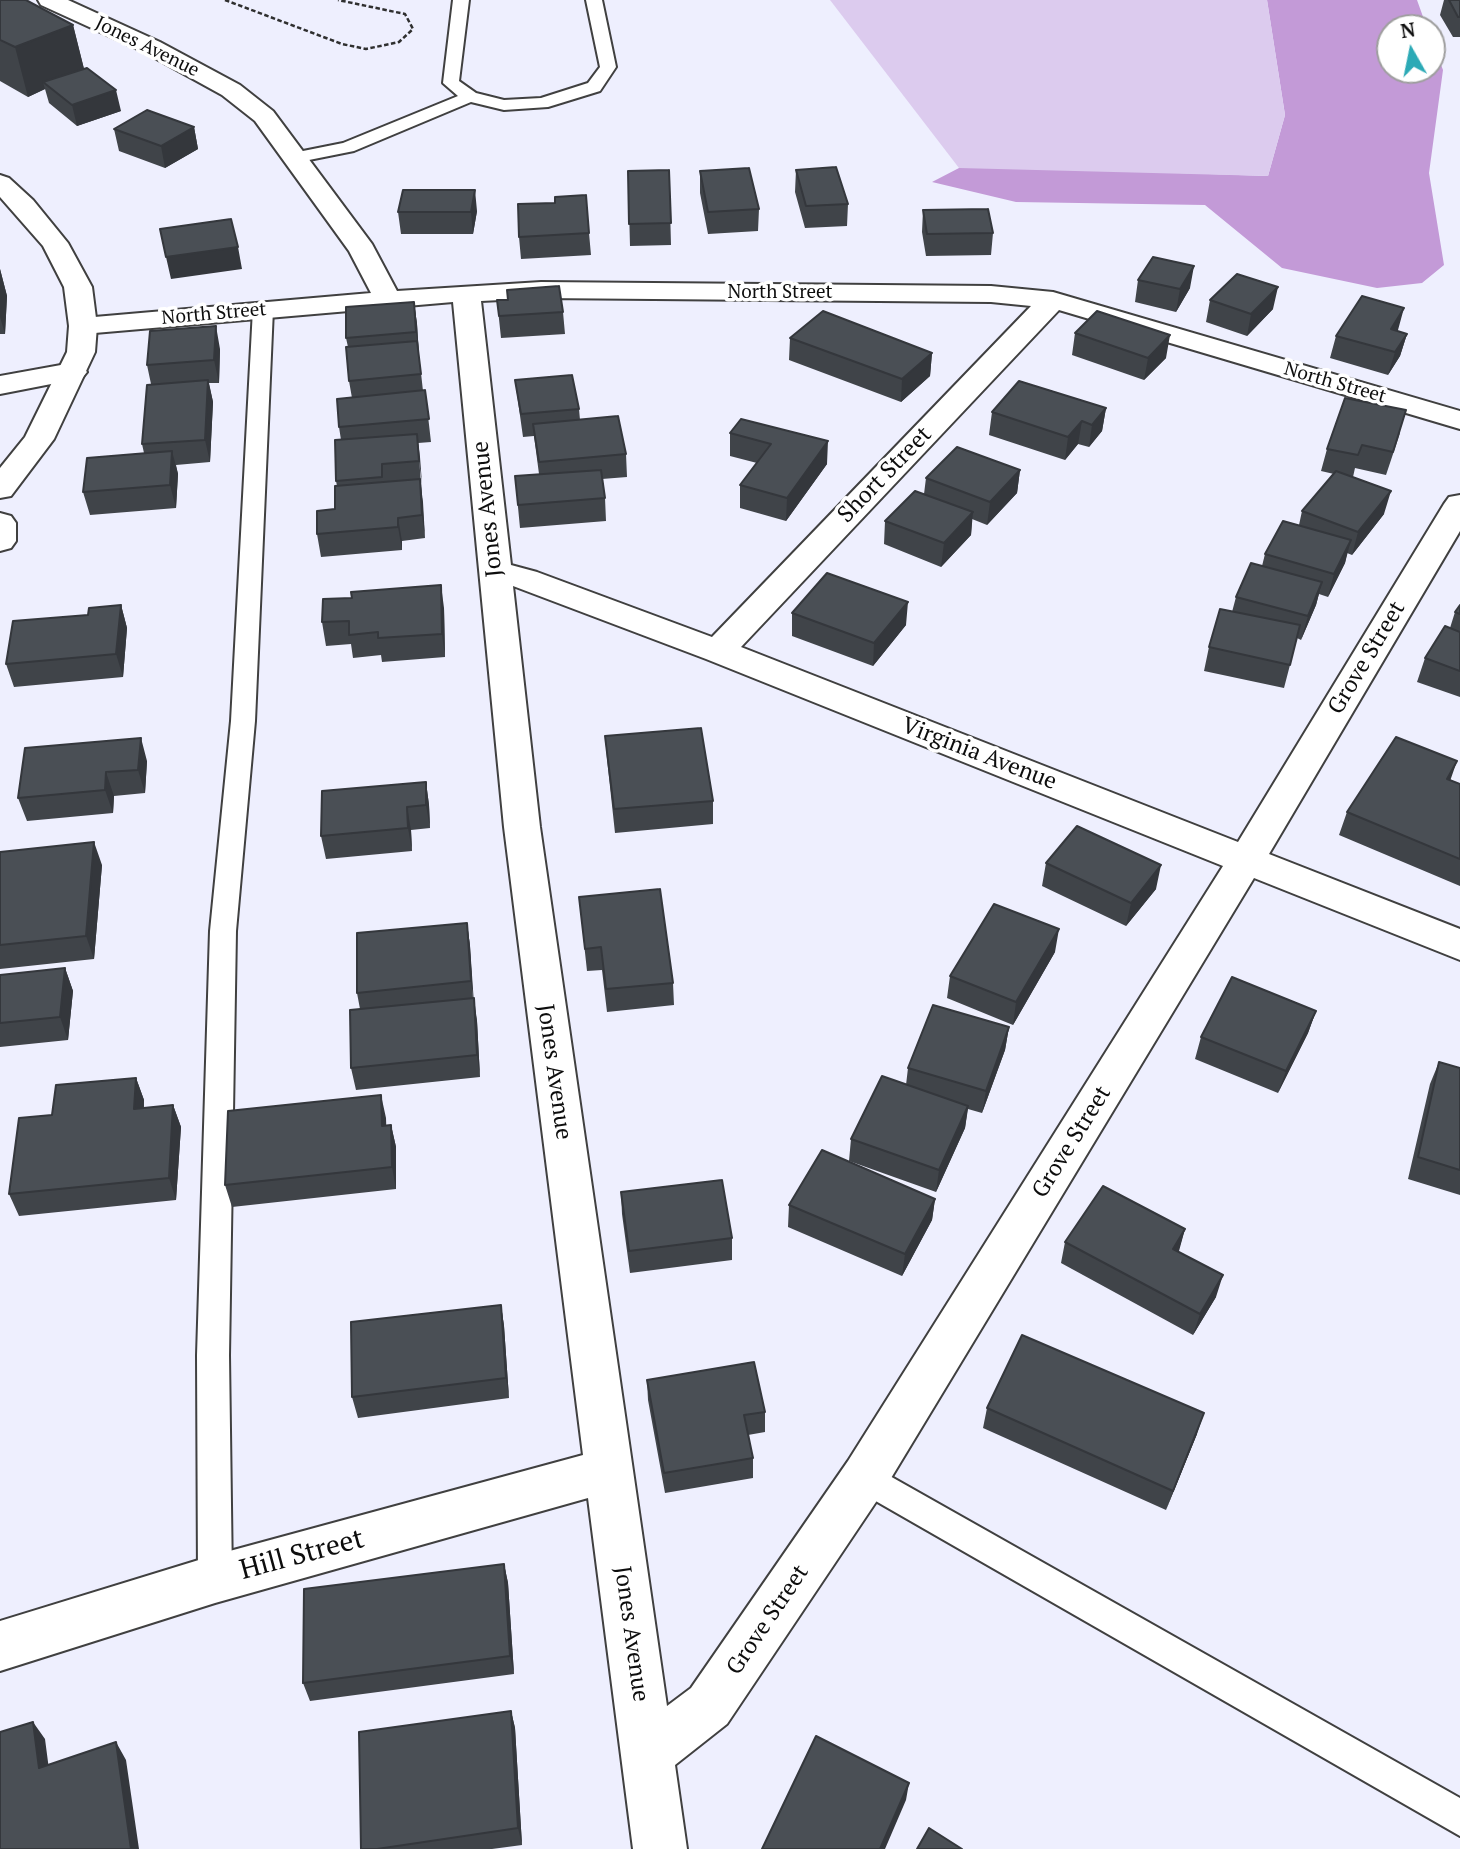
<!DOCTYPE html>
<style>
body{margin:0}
#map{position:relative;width:1460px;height:1849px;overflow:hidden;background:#eeeffe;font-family:"PT Serif",serif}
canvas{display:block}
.north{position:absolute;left:1376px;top:14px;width:70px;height:70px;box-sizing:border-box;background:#fff;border:2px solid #9e9e9e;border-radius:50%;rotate:351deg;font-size:19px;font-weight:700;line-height:28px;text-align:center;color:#0d0d0d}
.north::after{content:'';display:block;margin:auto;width:24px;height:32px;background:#2caab6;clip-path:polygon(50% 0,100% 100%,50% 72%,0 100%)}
</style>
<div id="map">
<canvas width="1460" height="1849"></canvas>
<div class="north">N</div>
</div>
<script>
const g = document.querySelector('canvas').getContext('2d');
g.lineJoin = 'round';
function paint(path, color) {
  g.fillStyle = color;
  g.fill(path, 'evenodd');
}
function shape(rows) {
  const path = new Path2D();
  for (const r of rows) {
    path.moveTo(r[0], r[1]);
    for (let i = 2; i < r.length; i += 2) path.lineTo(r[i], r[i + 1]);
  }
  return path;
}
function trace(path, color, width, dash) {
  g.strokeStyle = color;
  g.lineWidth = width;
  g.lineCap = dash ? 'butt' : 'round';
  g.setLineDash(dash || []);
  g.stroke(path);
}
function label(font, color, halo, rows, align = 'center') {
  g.font = font + ' "PT Serif",serif';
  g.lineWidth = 7;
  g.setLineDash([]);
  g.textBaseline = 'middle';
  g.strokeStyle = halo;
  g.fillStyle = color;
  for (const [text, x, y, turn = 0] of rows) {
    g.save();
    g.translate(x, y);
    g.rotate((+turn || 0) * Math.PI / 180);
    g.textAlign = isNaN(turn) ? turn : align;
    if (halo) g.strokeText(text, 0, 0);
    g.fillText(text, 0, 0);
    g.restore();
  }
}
paint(shape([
 [1267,0,1417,0,1427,28,1390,28,1390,70,1432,70,1432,41,1443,70,1429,173,1444,265,1422,283,1377,288,1282,268,1205,205,1016,202,932,182,959,168,1001,167,1268,176,1285,115]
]), '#c39ad7');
paint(shape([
 [830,0,1267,0,1285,115,1268,176,959,168]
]), '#dccbee');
const service = shape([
 [453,0,469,0,459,81,476,93,504,100,541,98,588,83,600,67,586,0,602,0,616,67,600,91,548,107,504,110,471,102,354,151,294,163,288,162,285,158,288,154,343,143,458,96,443,83,453,0],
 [263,303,273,309,255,721,236,931,229,1355,232,1579,227,1590,215,1595,203,1590,198,1579,197,1355,210,931,231,721,253,309,263,303],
 [865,1462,1460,1798,1460,1836,853,1488,849,1477,853,1466,865,1462]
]);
const minor = shape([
 [38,0,68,0,160,42,240,85,273,111,372,244,397,291,541,282,991,286,1053,292,1460,411,1460,429,1059,310,741,647,1238,842,1444,504,1449,497,1460,495,1460,531,1269,854,1460,929,1460,960,1254,878,882,1493,727,1724,675,1765,687,1849,633,1849,588,1498,215,1603,0,1671,0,1621,215,1555,583,1455,504,827,453,302,83,334,73,332,69,326,73,320,83,318,371,293,349,251,255,121,222,95,144,52,41,5,38,0],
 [541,298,991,302,1031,306,712,637,537,572,511,565,481,301,541,298],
 [513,586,706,659,1223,866,848,1461,691,1688,667,1706,540,827,513,586],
 [72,363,82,366,87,372,82,378,0,394,0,376,72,363],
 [0,513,11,516,16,523,16,541,11,548,0,551,0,513]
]);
const tertiary = shape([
 [0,175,9,178,33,200,68,243,92,287,97,326,95,352,54,439,11,496,0,498,0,468,25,437,67,352,69,326,64,287,43,246,0,197,0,175]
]);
trace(service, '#404040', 4);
trace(minor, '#404040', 4);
trace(tertiary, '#404040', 4);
trace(shape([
 [225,0,342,44,366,49,399,42,413,29,405,14,338,0]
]), '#2f2f2f', 2.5, [4.5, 2.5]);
paint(service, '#fff');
paint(minor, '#fff');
paint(tertiary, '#fff');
paint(shape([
 [0,0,73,25,84,69,121,111,77,126,49,103,45,89,28,97,0,81],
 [1444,0,1460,0,1460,37,1453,37,1440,15],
 [194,127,198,149,165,168,119,151,114,129],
 [669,170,671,245,630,246,628,171],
 [796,170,848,204,847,226,805,228,795,192],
 [700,171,759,209,758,231,708,234,700,193],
 [923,210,993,233,991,255,926,256,922,232],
 [477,211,473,234,401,234,398,212],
 [589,233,591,255,521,259,519,237],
 [0,269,7,296,5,334,0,334],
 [1138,280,1190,288,1176,312,1135,302],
 [497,300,563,312,565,334,501,338],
 [1210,300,1273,309,1247,336,1206,322],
 [414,302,417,324,419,355,423,391,425,390,431,442,418,443,425,538,402,541,402,550,321,557,317,534,335,509,337,486,336,481,341,440,339,427,352,398,349,381,348,347,346,338],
 [1398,330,1397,331,1407,334,1400,356,1388,375,1330,358,1336,336],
 [1075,333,1166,358,1144,380,1072,355],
 [790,338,932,353,930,376,901,402,789,360],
 [220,349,219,383,209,383,213,402,210,462,176,465,178,474,176,508,90,515,83,492,144,453,142,444,151,384,147,365],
 [515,380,579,409,580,420,626,454,627,477,602,479,605,498,606,521,520,528,515,476,539,474,534,436,523,437],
 [1106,408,1102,431,1089,447,1078,444,1065,460,989,435,992,412],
 [741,419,827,464,786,521,740,508,740,485,757,463,730,456,730,433],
 [1400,433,1386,475,1355,468,1353,477,1384,514,1352,555,1347,553,1345,563,1328,597,1319,594,1316,605,1301,640,1297,638,1284,688,1204,671,1209,647,1232,612,1236,597,1262,566,1265,554,1299,525,1302,511,1334,474,1321,471,1327,449],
 [1020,470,1017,493,987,525,972,519,971,535,941,567,884,544,885,521,924,494,926,478],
 [121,605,127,628,123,677,14,687,6,664,88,615],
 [1460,605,1460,697,1417,682,1425,658,1450,628,1455,612],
 [444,608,445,657,382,662,381,655,353,658,351,644,326,646,322,622],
 [792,613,906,625,873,666,792,636],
 [605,736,713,801,713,824,615,833,607,759],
 [147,761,145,793,114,796,113,813,27,821,18,798],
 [1451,780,1460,784,1460,886,1339,835,1347,812],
 [426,782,429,805,430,828,411,830,412,851,326,859,321,836],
 [0,852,102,865,94,959,0,969],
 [1046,863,1156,889,1126,926,1042,886],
 [579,897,673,983,674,1005,607,1012,602,970,587,971],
 [467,923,470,946,473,998,477,1021,480,1077,356,1090,351,1068,360,1009,357,993],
 [1055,952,1013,1025,947,998,950,976],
 [65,968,73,991,68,1040,0,1047,0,975],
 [1316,1011,1308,1033,1278,1093,1195,1059,1201,1037],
 [1009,1027,1005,1050,982,1113,968,1109,965,1128,936,1192,849,1161,851,1139,906,1085,908,1068],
 [1439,1062,1460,1068,1460,1195,1408,1179,1430,1084],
 [136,1078,144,1100,144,1108,173,1105,181,1127,176,1200,19,1216,9,1194,52,1115],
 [386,1118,386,1125,391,1125,396,1147,396,1189,232,1207,225,1185],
 [621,1192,732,1238,732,1260,630,1273,622,1214],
 [935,1199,932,1220,902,1276,788,1227,789,1205],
 [1185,1229,1178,1252,1216,1297,1193,1335,1061,1263,1065,1242],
 [501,1305,504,1326,509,1398,358,1418,352,1397],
 [647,1380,765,1412,765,1432,748,1435,753,1458,753,1478,665,1493,648,1400],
 [987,1408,1197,1434,1166,1510,983,1428],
 [504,1564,508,1583,514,1674,310,1701,303,1683],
 [511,1711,515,1728,522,1845,492,1849,361,1849]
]), '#404449');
paint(shape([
 [73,25,85,73,43,82,45,89,28,97,15,47],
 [116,90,121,111,77,126,72,105],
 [194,127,198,149,165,168,161,146],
 [475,190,477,211,473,234,471,212],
 [238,247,242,269,171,279,166,257],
 [1194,266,1190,288,1176,312,1180,289],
 [0,269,7,296,5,334,0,317],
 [1278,287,1273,309,1247,336,1251,314],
 [414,302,417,324,419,355,416,332],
 [1404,308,1398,330,1384,351,1391,329],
 [216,326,220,349,219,383,214,360],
 [1407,334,1400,356,1388,375,1395,352],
 [1170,335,1166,358,1144,380,1148,358],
 [932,353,930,376,901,402,902,379],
 [208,380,213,402,210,462,205,440],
 [1106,408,1102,431,1089,447,1092,425],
 [1082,421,1078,444,1065,460,1068,437],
 [417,434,420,457,422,484,419,461],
 [828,441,827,464,786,521,787,498],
 [172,451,178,474,176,508,170,485],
 [1020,470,1017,493,987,525,990,502],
 [420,479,423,502,425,538,422,515],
 [1391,491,1384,514,1352,555,1358,532],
 [973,512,971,535,941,567,944,543],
 [398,518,402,541,402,550,398,527],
 [1351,540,1345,563,1328,597,1334,574],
 [1322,582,1316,605,1301,640,1308,616],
 [441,585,444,608,445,657,442,634],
 [908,602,906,625,873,666,874,643],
 [121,605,127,628,123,677,116,654],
 [141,738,147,761,145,793,138,770],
 [1457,761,1449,784,1447,779],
 [106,772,114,796,113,813,105,790],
 [426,782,429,805,430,828,426,805],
 [407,807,411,830,412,851,408,828],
 [94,842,102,865,94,959,86,936],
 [1161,865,1156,889,1126,926,1131,903],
 [467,923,470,946,474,1004,471,981],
 [1059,929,1055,952,1013,1025,1016,1002],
 [65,968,73,991,68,1040,60,1017],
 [474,998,477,1021,480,1077,477,1055],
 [1316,1011,1308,1033,1278,1093,1286,1071],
 [1009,1027,1005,1050,982,1113,986,1091],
 [136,1078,144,1100,142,1131,134,1109],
 [381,1095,386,1118,387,1148,382,1126],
 [173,1105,181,1127,176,1200,169,1178],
 [968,1106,965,1128,936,1192,939,1170],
 [391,1125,396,1147,396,1189,392,1167],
 [935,1199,932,1220,902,1276,905,1254],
 [1185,1229,1179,1251,1166,1271,1173,1249],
 [1223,1275,1216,1297,1193,1335,1200,1314],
 [501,1305,504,1326,509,1398,506,1378],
 [1204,1413,1197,1434,1166,1510,1173,1491],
 [504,1564,508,1583,514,1674,510,1656],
 [511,1711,515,1728,522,1845,518,1828],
 [33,1722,45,1739,51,1785,39,1768],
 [116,1742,126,1760,139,1849,131,1849],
 [909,1783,906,1800,885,1849,880,1849]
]), '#34373c');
const building = shape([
 [0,0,26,0,73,25,15,47,0,40,0,0],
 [1449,0,1460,0,1460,17,1458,17,1449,0],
 [87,68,116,90,72,105,43,82,87,68],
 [147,110,194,127,161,146,114,129,147,110],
 [836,167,848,204,806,206,796,170,836,167],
 [749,168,759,209,708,212,700,171,749,168],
 [669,170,671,223,629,224,628,171,669,170],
 [403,190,475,190,471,212,398,212,403,190],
 [586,195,589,233,519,237,518,204,555,203,555,197,586,195],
 [988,209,993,233,927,234,923,210,988,209],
 [231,219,238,247,166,257,160,229,231,219],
 [1153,257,1194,266,1180,289,1138,280,1153,257],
 [1237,274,1278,287,1251,314,1210,300,1237,274],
 [559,286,563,312,499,316,497,300,508,300,507,290,559,286],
 [1362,296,1404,308,1391,329,1407,334,1395,352,1336,336,1362,296],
 [414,302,416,332,346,338,346,307,414,302],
 [823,311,932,353,902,379,790,338,823,311],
 [1097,311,1170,335,1148,358,1075,333,1097,311],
 [216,326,214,360,147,365,150,331,216,326],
 [417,341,421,374,349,381,346,347,417,341],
 [572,375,579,409,521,414,515,380,572,375],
 [208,380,205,440,142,444,147,385,208,380],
 [1019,381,1106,408,1092,425,1082,421,1068,437,992,412,1019,381],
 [425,390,429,419,339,427,337,399,425,390],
 [1345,398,1406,410,1393,452,1362,445,1358,455,1327,449,1345,398],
 [618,416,626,454,539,462,533,424,618,416],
 [741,419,828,441,787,498,740,485,771,444,730,433,741,419],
 [417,434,419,461,382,464,382,477,336,481,335,440,417,434],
 [957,447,1020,470,990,502,926,478,957,447],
 [172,451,170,485,83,492,87,458,172,451],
 [601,470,605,498,518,505,515,476,601,470],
 [1336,471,1391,491,1358,532,1302,511,1336,471],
 [420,479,422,515,398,518,398,527,317,534,317,511,335,509,335,486,420,479],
 [915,491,973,512,944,543,885,521,915,491],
 [1283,521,1351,540,1334,574,1265,554,1283,521],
 [1251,563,1322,582,1308,616,1236,597,1251,563],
 [827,573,908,602,874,643,792,613,827,573],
 [441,585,442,634,378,638,378,632,349,635,349,621,322,622,323,599,352,598,351,592,441,585],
 [121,605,116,654,6,664,13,621,88,615,89,608,121,605],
 [1460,605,1460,614,1455,612,1460,605],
 [1220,609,1300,625,1290,665,1209,647,1220,609],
 [1445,626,1460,632,1460,671,1425,658,1445,626],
 [701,728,713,801,614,809,605,736,701,728],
 [1396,737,1457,761,1447,779,1460,784,1460,859,1347,812,1396,737],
 [141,738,138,770,106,772,105,790,18,798,25,748,141,738],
 [426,782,426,805,407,807,408,828,321,836,322,791,426,782],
 [1077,826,1161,865,1131,903,1046,863,1077,826],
 [94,842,86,936,0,945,0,852,94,842],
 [660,889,673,983,606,989,601,947,585,949,579,897,660,889],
 [994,904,1059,929,1016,1002,950,976,994,904],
 [467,923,471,981,357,993,357,933,467,923],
 [65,968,60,1017,0,1023,0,975,65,968],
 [1232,977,1316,1011,1286,1071,1201,1037,1232,977],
 [474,998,477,1055,351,1068,350,1010,474,998],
 [933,1005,1009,1027,986,1091,908,1068,933,1005],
 [1439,1062,1460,1068,1460,1170,1418,1157,1439,1062],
 [882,1076,968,1106,939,1170,851,1139,882,1076],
 [136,1078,134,1109,173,1105,169,1178,9,1194,19,1118,52,1115,56,1085,136,1078],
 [381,1095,382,1126,391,1125,392,1167,225,1185,228,1111,381,1095],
 [822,1150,935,1199,905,1254,789,1205,822,1150],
 [722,1180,732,1238,629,1251,621,1192,722,1180],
 [1103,1186,1185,1229,1173,1249,1223,1275,1200,1314,1065,1242,1103,1186],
 [501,1305,506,1378,352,1397,351,1322,501,1305],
 [1022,1335,1204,1413,1173,1491,987,1408,1022,1335],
 [754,1362,765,1412,744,1415,753,1458,664,1473,647,1380,754,1362],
 [504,1564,510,1656,303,1683,304,1589,504,1564],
 [511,1711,518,1828,377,1849,361,1849,359,1732,511,1711],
 [33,1722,39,1768,116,1742,131,1849,0,1849,0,1732,33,1722],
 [816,1736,909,1783,880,1849,762,1849,816,1736],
 [929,1828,962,1849,917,1849,929,1828]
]);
paint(building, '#4a4f55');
trace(building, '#34373c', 2);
label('19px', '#0d0d0d', '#fff', [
 ["Jones Avenue",147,47,26],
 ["North Street",780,293],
 ["North Street",214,314,-5],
 ["North Street",1335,383,16]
]);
label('23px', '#0d0d0d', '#fff', [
 ["Short Street",885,475,-46],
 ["Jones Avenue",488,509,-96],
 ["Grove Street",1367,658,-59],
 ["Virginia Avenue",979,754,21],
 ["Jones Avenue",554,1072,82],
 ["Grove Street",1072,1142,-58],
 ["Grove Street",768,1620,-56],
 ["Jones Avenue",631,1634,82]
]);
label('28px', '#0d0d0d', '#fff', [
 ["Hill Street",302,1555,-15]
]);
</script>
